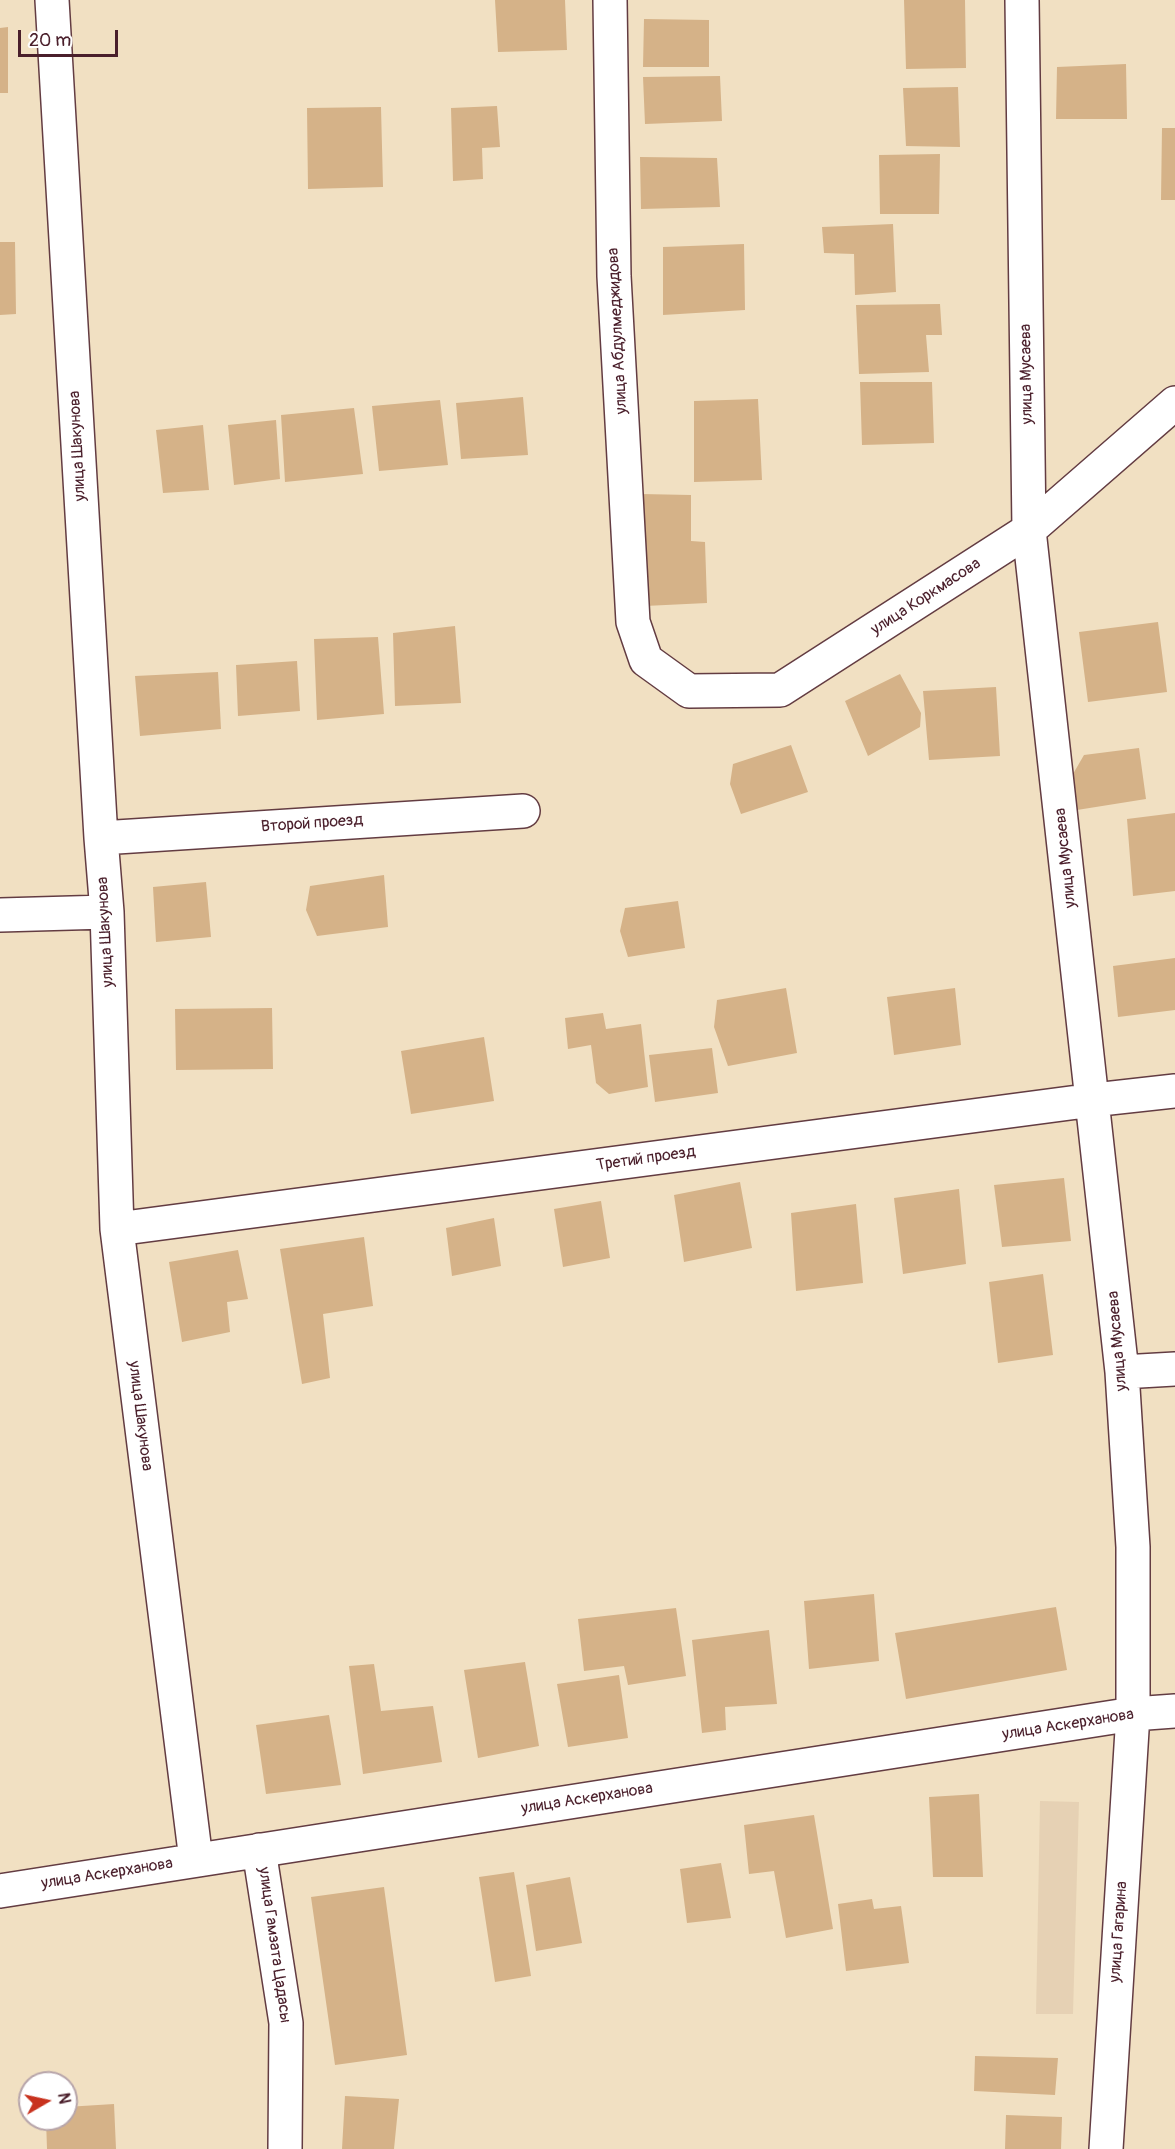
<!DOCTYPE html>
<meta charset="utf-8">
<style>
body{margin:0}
#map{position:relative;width:1175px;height:2149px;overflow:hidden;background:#f1e0c2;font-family:Pangolin,sans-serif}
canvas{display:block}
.north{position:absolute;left:18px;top:2071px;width:60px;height:60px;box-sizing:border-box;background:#fff;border:2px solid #b7a5aa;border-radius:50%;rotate:81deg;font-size:16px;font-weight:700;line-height:24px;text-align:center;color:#4a1f2b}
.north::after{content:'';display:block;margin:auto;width:21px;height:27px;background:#c8321e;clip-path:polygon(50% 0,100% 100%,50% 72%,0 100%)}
.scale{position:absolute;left:18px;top:30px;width:100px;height:27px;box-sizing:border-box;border:3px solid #4a1f2b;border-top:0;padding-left:8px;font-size:18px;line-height:21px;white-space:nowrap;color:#4a1f2b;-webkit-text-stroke:4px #fff;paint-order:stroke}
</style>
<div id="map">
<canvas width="1175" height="2149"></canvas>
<div class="north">N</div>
<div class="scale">20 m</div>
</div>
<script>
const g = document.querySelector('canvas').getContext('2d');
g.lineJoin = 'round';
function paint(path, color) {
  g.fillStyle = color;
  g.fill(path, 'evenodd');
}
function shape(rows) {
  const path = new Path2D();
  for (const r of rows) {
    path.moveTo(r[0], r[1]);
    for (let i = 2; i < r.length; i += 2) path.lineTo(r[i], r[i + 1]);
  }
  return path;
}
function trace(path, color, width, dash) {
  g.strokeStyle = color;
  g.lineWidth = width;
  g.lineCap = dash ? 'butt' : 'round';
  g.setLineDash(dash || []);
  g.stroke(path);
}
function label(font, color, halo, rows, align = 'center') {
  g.font = font + ' Pangolin,sans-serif';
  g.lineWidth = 5;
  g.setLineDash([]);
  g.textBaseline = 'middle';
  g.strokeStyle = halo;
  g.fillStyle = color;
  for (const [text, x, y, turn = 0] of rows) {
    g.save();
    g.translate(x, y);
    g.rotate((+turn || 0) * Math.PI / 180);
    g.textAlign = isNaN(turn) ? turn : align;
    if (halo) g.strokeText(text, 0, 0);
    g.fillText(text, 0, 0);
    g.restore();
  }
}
paint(shape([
 [1040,1801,1079,1802,1073,2014,1036,2014]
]), '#e6d1b4');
paint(shape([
 [495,0,565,0,567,50,498,52],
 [904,0,965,0,966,68,906,69],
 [644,19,709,20,709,67,643,67],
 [8,27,8,93,0,93,0,28],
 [1126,64,1127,119,1056,119,1057,67],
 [720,76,722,121,645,124,643,77],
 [958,87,960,147,906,146,903,88],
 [497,106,500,147,482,148,483,179,453,181,451,108],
 [381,107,383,187,308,189,307,108],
 [1162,128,1175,128,1175,200,1161,200],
 [940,154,939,214,880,214,879,155],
 [640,157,717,158,720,207,641,209],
 [893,224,896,292,855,295,854,254,824,253,822,227],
 [0,242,15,242,16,314,0,315],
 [744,244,745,310,663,315,663,247],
 [940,304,942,335,926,335,929,372,859,374,856,305],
 [860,382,932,382,934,443,862,445],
 [523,397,528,455,461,459,456,403],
 [758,399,762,480,694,482,694,401],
 [440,400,448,465,379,471,372,406],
 [354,408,363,474,285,482,281,415],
 [276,420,280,479,234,485,228,425],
 [203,425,209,490,163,493,156,430],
 [641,494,691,495,691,541,705,542,707,603,645,606],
 [1158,622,1167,692,1088,702,1079,632],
 [455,626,461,703,395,706,393,633],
 [378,637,384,714,317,720,314,639],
 [297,661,300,711,238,716,236,665],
 [218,672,221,729,140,736,135,676],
 [900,674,921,713,920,727,868,756,845,701],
 [996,687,1000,756,929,760,923,691],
 [791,745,808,792,741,814,730,784,733,764],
 [1139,748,1146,799,1077,810,1073,774,1084,755],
 [1175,813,1175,891,1133,896,1127,819],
 [384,875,388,927,317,936,306,910,310,886],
 [206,882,211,937,156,942,153,887],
 [678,901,685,948,628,957,620,931,625,908],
 [1175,958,1175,1010,1118,1017,1113,966],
 [786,988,797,1053,728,1066,714,1027,717,1000],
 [955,988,961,1045,894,1055,887,997],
 [272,1008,273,1069,176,1070,175,1009],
 [603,1013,606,1029,641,1024,648,1087,609,1094,596,1083,591,1045,568,1049,565,1018],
 [484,1037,494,1101,411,1114,401,1051],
 [712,1048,718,1093,655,1102,649,1055],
 [1064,1178,1071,1241,1002,1247,994,1185],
 [740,1182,752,1248,684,1262,674,1195],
 [959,1189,966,1264,903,1274,894,1198],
 [601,1201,610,1258,563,1267,554,1209],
 [856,1204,863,1283,796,1291,791,1213],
 [494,1218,501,1266,452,1276,446,1228],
 [364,1237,373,1306,323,1314,330,1378,302,1384,280,1249],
 [238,1250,248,1299,227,1302,230,1332,182,1342,169,1262],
 [1043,1274,1053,1355,998,1363,989,1282],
 [874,1594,879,1661,809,1669,804,1601],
 [1056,1607,1067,1670,906,1699,895,1633],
 [676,1608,686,1676,628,1685,624,1666,584,1671,578,1619],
 [769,1630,777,1704,725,1707,726,1730,702,1733,692,1640],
 [525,1662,539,1746,478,1758,464,1670],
 [374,1664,381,1711,433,1706,442,1762,363,1774,349,1666],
 [619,1675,628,1738,568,1747,557,1684],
 [329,1715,341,1785,266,1794,256,1725],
 [979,1794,983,1877,933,1877,929,1797],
 [814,1815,833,1929,786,1938,774,1871,749,1874,744,1825],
 [721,1863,731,1918,687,1923,680,1869],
 [514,1872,531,1976,495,1982,479,1877],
 [570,1877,582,1943,536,1951,526,1885],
 [384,1887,407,2055,335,2065,311,1897],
 [872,1899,874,1909,901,1906,909,1963,846,1971,838,1904],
 [975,2056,1058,2058,1055,2095,974,2091],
 [345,2096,399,2099,394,2149,342,2149],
 [114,2104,116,2149,47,2149,46,2119,66,2119,66,2107],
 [1006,2115,1062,2117,1061,2149,1005,2149]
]), '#d5b288');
const minor = shape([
 [52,0,101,838,107,912,117,1229,196,1860],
 [610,0,614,276,633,622,646,660,689,691,780,690,1029,530,1175,403],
 [1022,0,1029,530,1122,1372,1133,1547,1133,1714,1106,2149],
 [101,838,523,811],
 [0,915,107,912],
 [117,1229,1093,1100,1175,1091],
 [1122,1372,1175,1369],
 [259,1850,286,2023,285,2149],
 [0,1891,1133,1714,1175,1711]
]);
trace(minor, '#633c42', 36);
trace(minor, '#fff', 33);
label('16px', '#4a1f2b', '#fff', [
 ["улица Абдулмеджидова",618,331,-93],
 ["улица Мусаева",1027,374,-91],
 ["улица Шакунова",78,446,-93],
 ["улица Коркмасова",926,597,-33],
 ["Второй проезд",312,824,-4],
 ["улица Мусаева",1066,858,-96],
 ["улица Шакунова",106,932,-93],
 ["Третий проезд",646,1159,-8],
 ["улица Мусаева",1118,1341,-95],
 ["улица Шакунова",140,1416,83],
 ["улица Аскерханова",1068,1725,-9],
 ["улица Аскерханова",587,1799,-9],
 ["улица Аскерханова",107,1874,-9],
 ["улица Гагарина",1119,1932,-86],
 ["улица Гамзата Цадасы",274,1945,82]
]);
</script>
